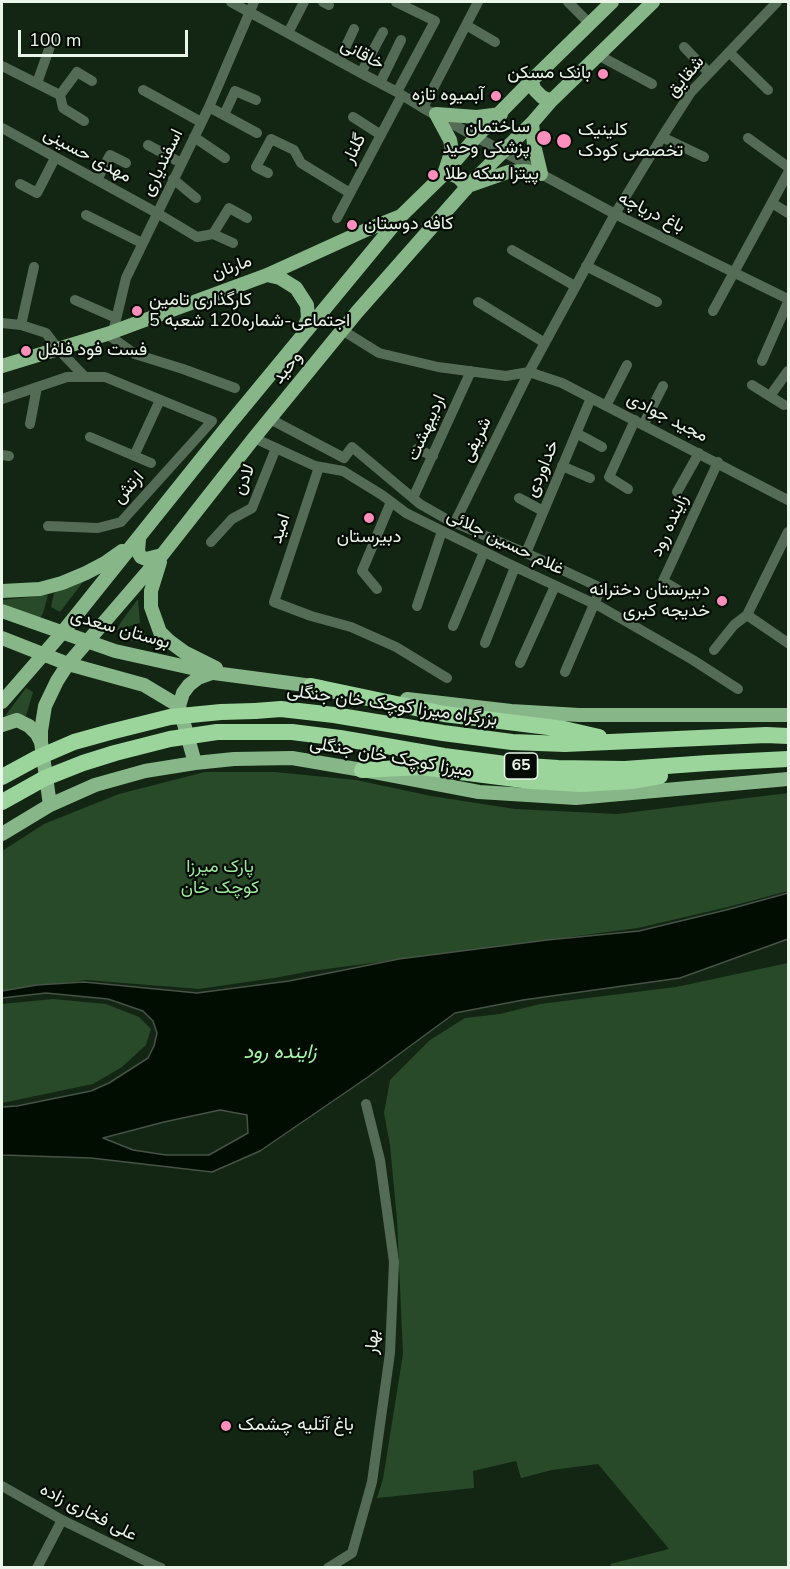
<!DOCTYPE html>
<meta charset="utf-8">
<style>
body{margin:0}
#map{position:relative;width:790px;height:1569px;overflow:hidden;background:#122613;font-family:"Nunito Sans",sans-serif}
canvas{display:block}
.frame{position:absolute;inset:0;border:3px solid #eaf6e9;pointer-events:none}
.scale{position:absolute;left:18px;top:30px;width:170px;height:27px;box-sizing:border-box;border:3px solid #eaf6e9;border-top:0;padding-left:8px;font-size:18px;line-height:21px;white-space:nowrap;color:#eaf6e9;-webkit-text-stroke:4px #050c05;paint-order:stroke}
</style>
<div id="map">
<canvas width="790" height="1569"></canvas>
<div class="frame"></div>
<div class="scale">100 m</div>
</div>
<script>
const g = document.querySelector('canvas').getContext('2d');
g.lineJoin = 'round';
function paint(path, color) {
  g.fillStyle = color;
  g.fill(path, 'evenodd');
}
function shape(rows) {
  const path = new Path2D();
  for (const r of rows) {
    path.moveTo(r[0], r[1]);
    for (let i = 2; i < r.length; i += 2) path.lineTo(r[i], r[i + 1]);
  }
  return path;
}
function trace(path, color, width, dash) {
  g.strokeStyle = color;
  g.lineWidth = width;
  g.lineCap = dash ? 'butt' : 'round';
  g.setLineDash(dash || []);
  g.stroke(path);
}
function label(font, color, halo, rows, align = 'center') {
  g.font = font + ' "Nunito Sans",Vazirmatn,sans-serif';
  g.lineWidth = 4.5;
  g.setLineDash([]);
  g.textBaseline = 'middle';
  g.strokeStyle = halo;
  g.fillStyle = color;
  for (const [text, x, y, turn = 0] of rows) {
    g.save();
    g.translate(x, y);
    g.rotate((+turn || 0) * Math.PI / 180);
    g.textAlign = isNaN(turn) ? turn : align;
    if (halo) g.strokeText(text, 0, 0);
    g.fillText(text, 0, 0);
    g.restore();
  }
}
paint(shape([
 [87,577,60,612,51,607,54,593],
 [48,595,43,613,39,620,2,605,2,600],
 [138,599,140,623,117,630,121,622],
 [142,628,146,636,156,647,118,637],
 [26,688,33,692,26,716,13,715,5,716],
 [205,772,275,772,356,780,431,796,515,809,617,814,788,793,788,891,728,907,638,928,311,971,274,978,199,989,86,980,2,992,2,851,44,824,119,794],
 [788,963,788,1567,612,1567,610,1564,669,1549,598,1464,552,1470,521,1478,516,1461,473,1471,474,1488,377,1498,383,1479,403,1354,397,1220,390,1145,384,1113,390,1080,430,1040,465,1018,500,1014,540,1004,676,987],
 [53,999,106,1004,139,1017,151,1029,146,1045,122,1067,93,1084,2,1103,2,1004]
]), '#284a29');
const water = shape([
 [788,893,788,939,680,978,523,1000,455,1013,368,1077,260,1151,212,1172,91,1158,2,1155,2,1107,17,1106,91,1091,109,1083,148,1058,154,1046,157,1033,153,1021,143,1011,108,999,46,993,2,998,2,991,37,985,84,982,197,993,289,981,399,959,547,940,639,931,726,910,788,893],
 [220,1110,247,1115,248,1133,209,1155,166,1155,133,1150,103,1138,164,1122,220,1110]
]);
paint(water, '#000d00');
trace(water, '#465346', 1.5);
trace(shape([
 [231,2,361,73,397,92,423,108,515,158,541,174,615,214,788,299],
 [323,2,329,5],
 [396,2,435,21,397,92],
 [568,2,590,24],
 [466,25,495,42],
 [288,33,304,2],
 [684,47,709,73],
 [729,52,768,90],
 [598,55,652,84],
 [339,61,354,29],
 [2,66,60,95,63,108,84,121],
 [361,73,383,32],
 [37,83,53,38],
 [380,83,401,40],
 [143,90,201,122],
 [60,95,77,72,92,81],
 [209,107,257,133],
 [423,108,478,2],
 [224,115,235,91,256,100],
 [353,117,381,135],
 [2,128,157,213,197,237,213,234,233,243],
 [194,137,225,158],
 [662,137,704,157],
 [748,138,788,167],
 [148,145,181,163],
 [268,173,256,167,271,139,294,150,301,163,350,193],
 [173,179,196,198],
 [97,180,110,155,126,163],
 [20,184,37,193,55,158],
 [772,203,788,213],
 [86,215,142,243],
 [337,218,402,95],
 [213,234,229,208,247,218],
 [512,250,575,286],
 [586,266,657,302],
 [75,300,116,318],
 [478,302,545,343],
 [713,311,788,173],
 [2,323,21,325,46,333,58,349,85,377],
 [21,325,34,267],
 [342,330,379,353,438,367,506,376,529,372,562,383,788,500],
 [113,332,126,278,209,107,254,2],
 [107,334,135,354,183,369,235,388],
 [762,361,788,302],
 [752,385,784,405],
 [770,396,788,371],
 [2,399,67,377,105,377,212,421,121,522,98,528,48,526],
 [606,406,627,365],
 [270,419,344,458,352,447,420,504,448,520,526,553,601,588,565,672],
 [30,424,37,387],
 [643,425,663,386],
 [576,433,602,447],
 [90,437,151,463],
 [254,438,315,466,343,471,382,495,406,513,507,563,601,607,693,660,738,689],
 [417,449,433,456],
 [2,455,9,456],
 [134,456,160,400],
 [562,466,590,478],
 [319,467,274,602,311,616,351,627,396,647,447,678],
 [628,489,609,477,635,420],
 [677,492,699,453],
 [413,498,471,371],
 [519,498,543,511],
 [455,522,529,372,615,214,662,137,691,92,777,2],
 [211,542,232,519,252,508,276,448],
 [526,553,591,398],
 [377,589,362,571,391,502],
 [685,594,663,581,718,462],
 [417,606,442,531],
 [747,615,788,643],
 [453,626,484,552],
 [485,643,515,567],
 [714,650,734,625,747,615,788,532],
 [520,663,555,586],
 [2,1486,62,1520,156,1566,161,1568],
 [37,1568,62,1520],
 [328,1568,352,1553,372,1482,390,1353,394,1262,380,1160,366,1104]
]), '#546b55', 10);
trace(shape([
 [531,81,535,90,542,97,551,101],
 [436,114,450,140,452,150,444,174,451,174,458,177,463,182,466,189],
 [436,114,477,117,501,114],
 [471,185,508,172,526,171,541,174,534,145,532,123],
 [267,275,280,278,296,288,307,305,308,318,303,330],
 [2,366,107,334,267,275,366,230,401,216],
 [139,539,138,552,141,557,146,559,162,555],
 [160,562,151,591,151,607,160,632,169,641,184,652,216,668],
 [2,591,40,589,62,583,86,573,105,563,122,551],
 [2,611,115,651,214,673,320,687],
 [2,638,68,664,144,685,179,706],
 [407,699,511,711,579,715,788,715],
 [2,702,62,633,227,427,402,215,444,174,476,137,531,81,612,2],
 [2,725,17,720,29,726,37,734,41,742],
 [195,763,179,706,183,693,189,685,198,678,212,673],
 [50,805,41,742,41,731,45,706,57,681,68,664,162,555,254,438,357,312,469,185,532,123,551,101,653,2],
 [2,834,50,805,95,785,145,771,195,763,234,759,292,758,374,772,479,792,576,798,788,779]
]), '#87b788', 14);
trace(shape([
 [311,686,444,714,564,729,599,737],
 [255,711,281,709,334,715,443,733,512,742,565,744,766,735,788,736],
 [255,732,292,732,340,738,444,756,513,765,558,768,625,769,708,763,788,759],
 [362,770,421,767,531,781,581,784,632,781,660,776]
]), '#9bd59c', 16);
trace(shape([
 [2,777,37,758,74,742,110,732,170,717,221,712,255,711],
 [2,802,45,778,83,763,115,753,170,739,217,732,255,732]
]), '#9bd59c', 16);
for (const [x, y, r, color] of [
 [603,74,6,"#fe8ebc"],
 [496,96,6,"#fe8ebc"],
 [544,138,8,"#fe8ebc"],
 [564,141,8,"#fe8ebc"],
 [433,175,6,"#fe8ebc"],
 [352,225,6,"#fe8ebc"],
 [137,311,6,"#fe8ebc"],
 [26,351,6,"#fe8ebc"],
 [369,518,6,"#fe8ebc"],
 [722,601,6,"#fe8ebc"],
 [226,1426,6,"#fe8ebc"]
]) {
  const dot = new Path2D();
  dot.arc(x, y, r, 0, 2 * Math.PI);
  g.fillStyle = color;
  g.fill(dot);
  trace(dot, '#050c05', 2);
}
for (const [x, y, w] of [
 [521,766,33]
]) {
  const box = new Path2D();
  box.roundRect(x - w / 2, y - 13, w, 26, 4.5);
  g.fillStyle = '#050c05';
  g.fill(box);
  trace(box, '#eaf6e9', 1.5);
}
label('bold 16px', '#eaf6e9', null, [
 ["65",521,766]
]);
label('18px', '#eaf6e9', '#050c05', [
 ["خاقانی",362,55,28],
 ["شقایق",686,77,-50],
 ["گلنار",355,149,-63],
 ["مهدی حسینی",87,156,28],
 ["اسفندیاری",163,163,-64],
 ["باغ دریاچه",651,213,26],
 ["مارنان",232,268,-20],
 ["وحید",288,368,-51],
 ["مجید جوادی",667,418,27],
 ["اردیبهشت",427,428,-66],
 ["شریفی",477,440,-64],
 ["خداوردی",543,469,-67],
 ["لادن",245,480,-67],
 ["ارتش",129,488,-48],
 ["زاینده رود",670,526,-65],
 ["امید",281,529,-72],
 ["غلام حسین جلائی",505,543,26],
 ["بوستان سعدی",120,630,16],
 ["بزرگراه میرزا کوچک خان جنگلی",392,706,8],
 ["میرزا کوچک خان جنگلی",391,758,10],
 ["بهار",373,1342,-86],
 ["علی فخاری زاده",88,1513,27]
]);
label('18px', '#eaf6e9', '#050c05', [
 ["بانک مسکن",591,74,"right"],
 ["آبمیوه تازه",484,96,"right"],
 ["ساختمان",530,128,"right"],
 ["پزشکی وحید",530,149,"right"],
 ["کلینیک",578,131],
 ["تخصصی کودک",578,152],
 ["پیتزا سکه طلا",445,175],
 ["کافه دوستان",364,225],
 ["کارگذاری تامین",149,301],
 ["اجتماعی-شماره120 شعبه 5",149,322],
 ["فست فود فلفل",38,351],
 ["دبیرستان",369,538,"center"],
 ["دبیرستان دخترانه",710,591,"right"],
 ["خدیجه کبری",710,612,"right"],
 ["باغ آتلیه چشمک",238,1426]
], 'left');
label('18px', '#9be99e', '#050c05', [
 ["پارک میرزا",220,868],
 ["کوچک خان",220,889]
]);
label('italic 20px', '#a8f7ab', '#050c05', [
 ["زاینده رود",280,1053]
]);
</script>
